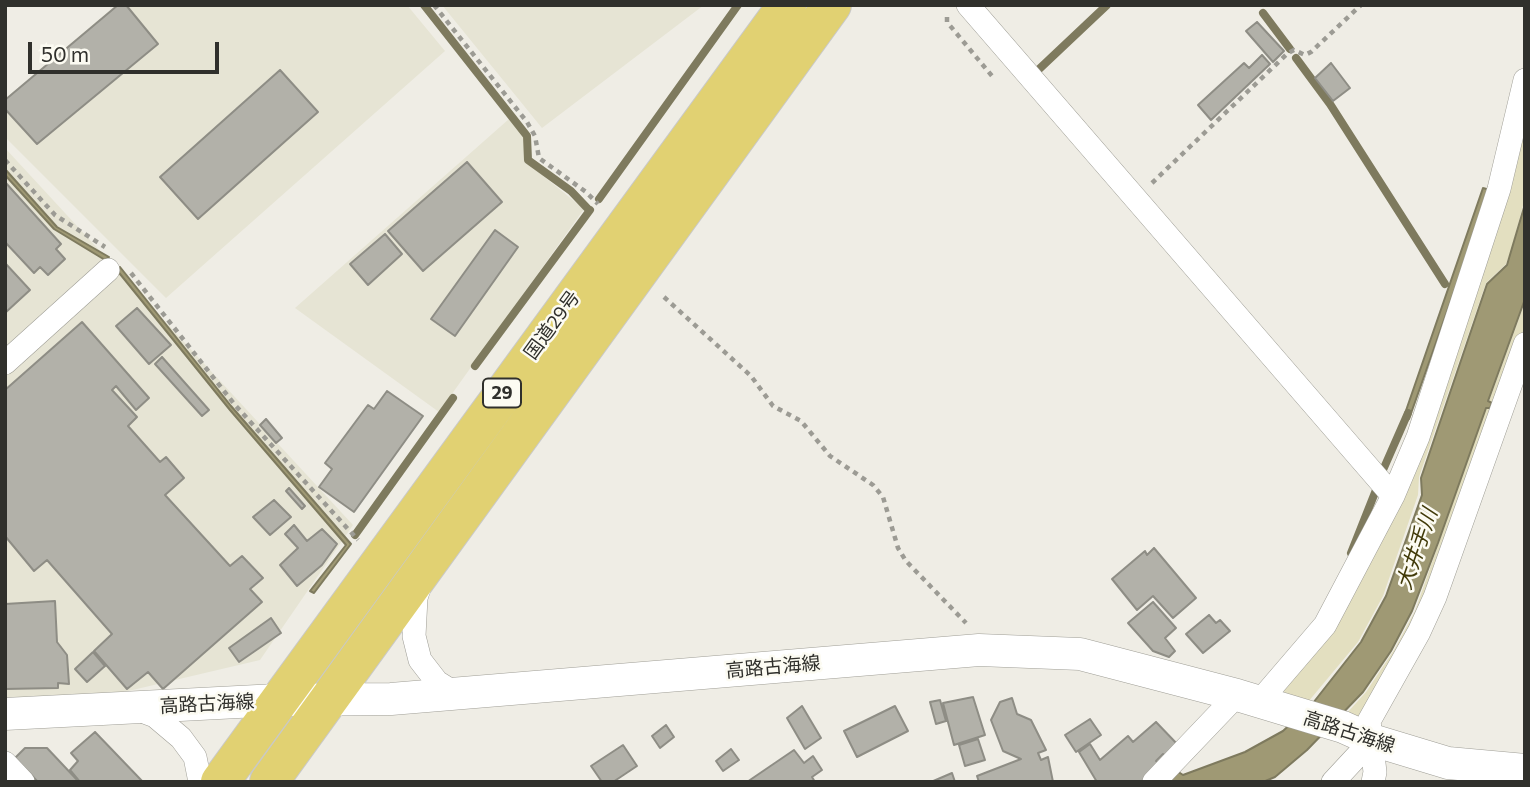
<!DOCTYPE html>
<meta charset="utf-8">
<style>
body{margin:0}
#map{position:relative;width:1530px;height:787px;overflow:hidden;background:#efede5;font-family:Commissioner,sans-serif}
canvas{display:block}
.frame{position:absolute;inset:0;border:7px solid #30302c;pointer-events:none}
.scale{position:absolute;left:28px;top:42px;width:191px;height:32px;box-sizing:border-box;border:4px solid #30302c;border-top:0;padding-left:9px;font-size:21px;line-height:24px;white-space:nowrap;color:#30302c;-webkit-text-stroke:5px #fcfbf2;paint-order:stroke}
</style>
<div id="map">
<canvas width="1530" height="787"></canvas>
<div class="frame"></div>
<div class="scale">50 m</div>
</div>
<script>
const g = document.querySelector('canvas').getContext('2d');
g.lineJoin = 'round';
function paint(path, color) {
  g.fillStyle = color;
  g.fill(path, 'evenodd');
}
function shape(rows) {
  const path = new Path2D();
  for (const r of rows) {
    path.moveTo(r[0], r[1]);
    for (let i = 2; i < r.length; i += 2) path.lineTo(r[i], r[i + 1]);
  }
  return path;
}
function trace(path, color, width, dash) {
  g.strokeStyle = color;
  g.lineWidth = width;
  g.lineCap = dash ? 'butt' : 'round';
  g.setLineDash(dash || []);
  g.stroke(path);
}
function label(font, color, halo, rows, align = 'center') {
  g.font = font + ' Commissioner,"Noto Sans JP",sans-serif';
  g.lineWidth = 5;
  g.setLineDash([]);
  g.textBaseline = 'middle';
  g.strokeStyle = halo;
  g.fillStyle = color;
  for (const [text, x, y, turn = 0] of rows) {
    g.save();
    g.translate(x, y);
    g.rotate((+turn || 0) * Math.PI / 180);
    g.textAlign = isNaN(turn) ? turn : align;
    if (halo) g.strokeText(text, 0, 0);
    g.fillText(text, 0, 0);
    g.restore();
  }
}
paint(shape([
 [116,5,407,5,445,51,166,298,5,137,5,99],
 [442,5,704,5,542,128],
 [509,119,524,137,526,162,584,209,439,412,295,308],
 [5,148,353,525,260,660,5,720]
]), '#e6e4d4');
paint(shape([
 [1525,108,1525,198,1511,251,1506,264,1486,283,1419,477,1418,495,1383,596,1358,642,1308,702,1285,695,1282,685,1383,531,1416,472,1506,201],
 [1525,302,1525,327,1434,587,1362,719,1347,713,1366,692,1394,650,1415,611,1486,408,1490,409,1492,402,1489,401]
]), '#e3dfc0');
const water = shape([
 [5,169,57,227,109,257,105,260,54,229,5,175,5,169],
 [1483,188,1490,190,1409,419,1401,425,1483,188],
 [1525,204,1525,299,1488,401,1492,403,1490,408,1486,408,1438,543,1412,611,1391,651,1363,692,1307,750,1275,777,1263,782,1165,782,1177,771,1183,775,1245,752,1283,731,1313,703,1361,642,1386,596,1422,495,1421,478,1487,284,1507,265,1525,204],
 [120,267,231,406,351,544,314,593,310,591,346,545,230,410,116,269,120,267]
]);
paint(water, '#9f9974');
trace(water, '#7e7a5e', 2);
trace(shape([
 [424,5,527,136,528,160,571,191,589,210],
 [1263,13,1290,49],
 [1296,58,1330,104,1445,284],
 [1036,72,1107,5],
 [599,199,738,5],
 [475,366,590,210],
 [1383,470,1408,413],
 [355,535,453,398],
 [1351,553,1376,490]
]), '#7e7a5e', 8);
const building = shape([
 [118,5,126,5,158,44,37,144,5,109,5,100,118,5],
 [1257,22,1284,51,1273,62,1246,31,1257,22],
 [1262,55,1270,64,1211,120,1198,105,1244,63,1249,68,1262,55],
 [1331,63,1350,88,1333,101,1315,78,1331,63],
 [280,70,318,112,198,219,160,177,280,70],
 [467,162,502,202,423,271,388,231,467,162],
 [5,182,61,244,56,249,65,259,48,275,40,267,34,273,5,242,5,182],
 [495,230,518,247,455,336,431,319,495,230],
 [385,234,402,254,368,285,350,264,385,234],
 [5,263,30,290,5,313,5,263],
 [137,308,171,345,149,364,116,326,137,308],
 [82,322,149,398,136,410,116,386,112,390,137,417,128,426,160,462,166,457,184,478,165,495,230,566,242,556,263,578,250,589,262,602,163,689,148,672,127,689,94,651,112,634,47,560,34,571,5,536,5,390,82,322],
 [162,357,209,410,202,416,155,364,162,357],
 [387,391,423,416,354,512,319,487,332,469,325,463,368,405,374,409,387,391],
 [266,419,282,438,276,443,260,425,266,419],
 [289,488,305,506,302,509,286,491,289,488],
 [274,500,291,517,270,535,253,517,274,500],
 [294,525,307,541,322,529,337,544,322,565,297,586,280,565,298,548,285,534,294,525],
 [1154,548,1196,598,1173,618,1153,596,1137,610,1112,579,1145,551,1147,555,1154,548],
 [55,601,57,642,67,655,69,684,58,683,58,688,5,689,5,604,55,601],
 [1153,602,1176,628,1165,638,1175,651,1169,657,1153,651,1128,623,1153,602],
 [1209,615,1216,623,1220,620,1230,631,1203,653,1186,634,1209,615],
 [271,618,281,633,239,662,229,648,271,618],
 [93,652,105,666,87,682,75,669,93,652],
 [973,697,985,735,954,745,943,703,973,697],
 [1012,698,1017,714,1031,720,1046,750,1038,753,1041,760,1048,757,1053,782,979,782,977,776,1021,759,1003,751,991,720,1000,702,1012,698],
 [940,700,946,721,936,724,930,702,940,700],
 [802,706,821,738,805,749,787,718,802,706],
 [895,706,908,731,857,757,844,731,895,706],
 [1090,719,1101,735,1076,752,1065,735,1090,719],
 [1156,722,1179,746,1167,758,1163,754,1156,761,1160,764,1141,782,1097,782,1079,752,1090,744,1100,760,1128,736,1133,742,1156,722],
 [666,725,674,737,660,748,652,736,666,725],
 [95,732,143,782,80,782,70,770,78,761,71,753,95,732],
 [978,739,985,760,965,766,959,745,978,739],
 [623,745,637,766,613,782,602,782,591,766,623,745],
 [25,748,47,748,79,782,38,782,15,758,25,748],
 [731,749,739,760,723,771,716,761,731,749],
 [794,750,804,763,813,756,822,770,812,777,815,782,747,782,794,750],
 [952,773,955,782,931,782,952,773]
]);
paint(building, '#b2b1a9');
trace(building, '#8e8d85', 2);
const street = shape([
 [968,5,1393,496],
 [5,363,108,270],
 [421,582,416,598,414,636,420,660,437,682,456,694],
 [1259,702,1325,625,1393,496,1418,437,1499,189,1525,80],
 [134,708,155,716,181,738,195,757,200,782],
 [5,763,23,782],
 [1154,782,1237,695],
 [1333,782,1372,740],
 [1373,782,1375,772,1369,721,1419,632,1435,597,1525,344]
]);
const secondary = shape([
 [5,714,277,700,391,699,979,650,1080,654,1237,695,1343,727,1372,740,1448,763,1525,770]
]);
const highway = shape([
 [220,782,787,5],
 [269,782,832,5]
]);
trace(street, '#9f9e96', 24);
trace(secondary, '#9f9e96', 33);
trace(highway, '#c9c9c8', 40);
trace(shape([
 [434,5,527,122,535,136,539,158,586,192,598,204],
 [947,17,947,22,992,76],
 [5,160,55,215,105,247],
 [1152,183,1288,53,1294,50,1305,55,1311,52,1361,5],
 [131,273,235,405,358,540],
 [664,297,751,376,773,406,801,421,830,456,873,485,883,497,898,548,906,561,966,623]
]), '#9c9b94', 4.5, [5, 5]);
trace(street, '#fff', 23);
trace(secondary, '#fff', 32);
trace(highway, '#e1d172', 38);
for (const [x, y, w] of [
 [502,393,38]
]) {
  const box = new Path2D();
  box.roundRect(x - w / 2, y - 14.5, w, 29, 5);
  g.fillStyle = '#fcfbf2';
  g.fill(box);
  trace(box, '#30302c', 2);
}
label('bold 18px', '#30302c', null, [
 ["29",502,393]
]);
label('19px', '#30302c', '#fcfbf2', [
 ["国道29号",552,325,-54],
 ["高路古海線",773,667,-5],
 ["高路古海線",207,704,-3],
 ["高路古海線",1349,732,18]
]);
label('italic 21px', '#413a09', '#fcfbf2', [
 ["大井手川",1417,549,-71]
]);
</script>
